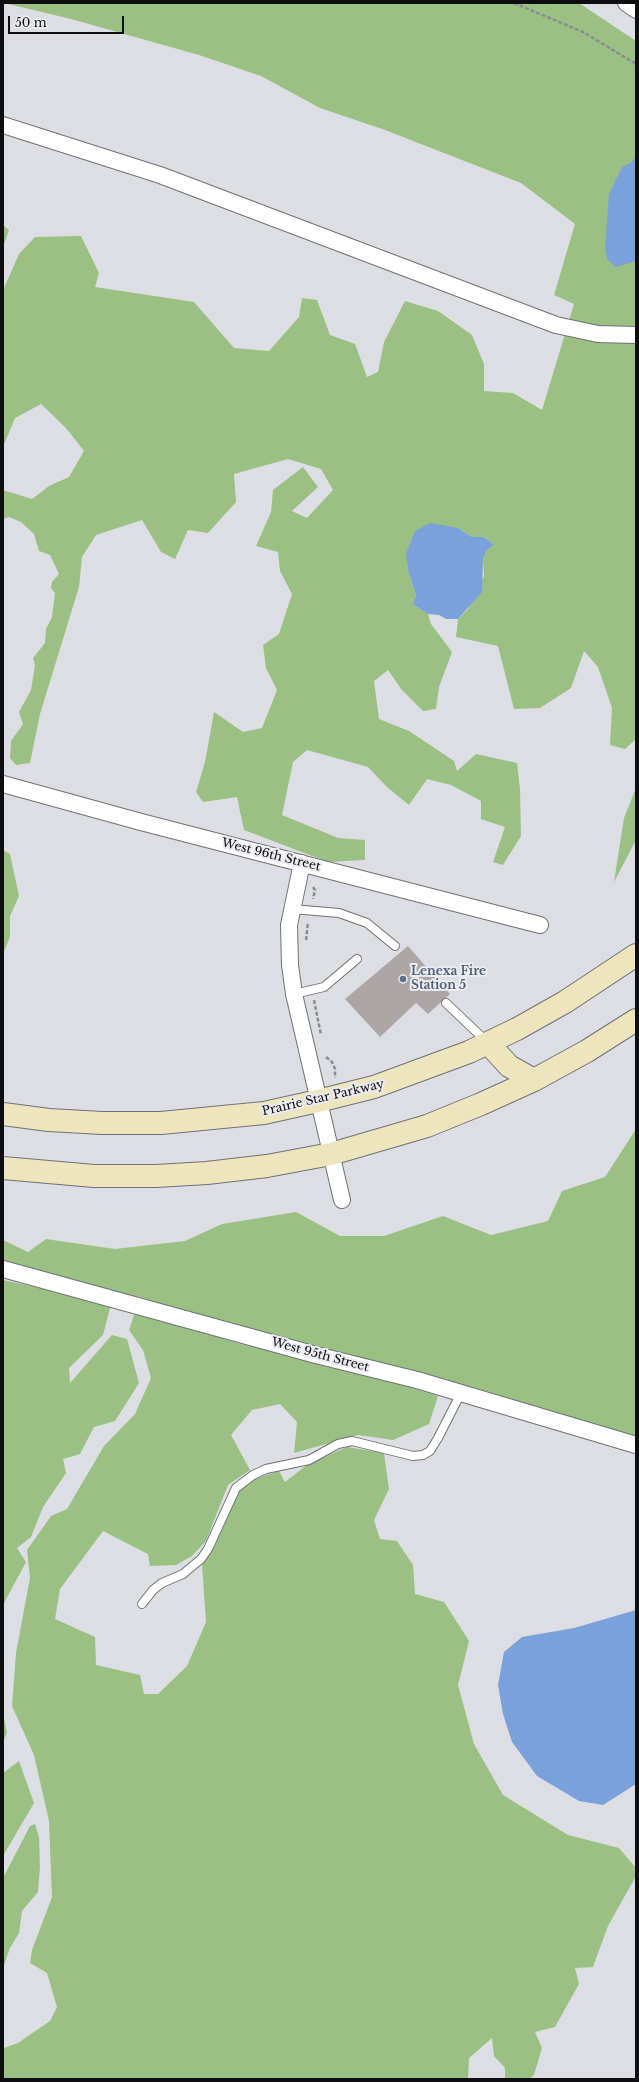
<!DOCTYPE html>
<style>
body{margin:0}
#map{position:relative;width:639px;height:2082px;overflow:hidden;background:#dddee3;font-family:"Libre Baskerville",serif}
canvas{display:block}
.frame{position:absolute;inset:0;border:4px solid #0e0e10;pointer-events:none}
.scale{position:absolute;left:8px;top:16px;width:116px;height:18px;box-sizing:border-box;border:2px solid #0e0e10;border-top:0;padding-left:5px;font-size:12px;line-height:14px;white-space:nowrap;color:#0e0e10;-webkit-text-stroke:3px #eaecf1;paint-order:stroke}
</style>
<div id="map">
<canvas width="639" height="2082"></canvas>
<div class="frame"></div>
<div class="scale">50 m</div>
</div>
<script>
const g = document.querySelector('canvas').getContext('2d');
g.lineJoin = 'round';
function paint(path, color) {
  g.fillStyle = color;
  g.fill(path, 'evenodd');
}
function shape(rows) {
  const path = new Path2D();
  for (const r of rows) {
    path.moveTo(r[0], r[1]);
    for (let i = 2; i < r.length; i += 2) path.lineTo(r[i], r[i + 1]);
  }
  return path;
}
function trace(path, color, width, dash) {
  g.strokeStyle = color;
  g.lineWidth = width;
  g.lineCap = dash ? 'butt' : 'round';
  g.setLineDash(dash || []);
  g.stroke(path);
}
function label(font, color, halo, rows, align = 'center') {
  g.font = font + ' "Libre Baskerville",serif';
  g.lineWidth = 4;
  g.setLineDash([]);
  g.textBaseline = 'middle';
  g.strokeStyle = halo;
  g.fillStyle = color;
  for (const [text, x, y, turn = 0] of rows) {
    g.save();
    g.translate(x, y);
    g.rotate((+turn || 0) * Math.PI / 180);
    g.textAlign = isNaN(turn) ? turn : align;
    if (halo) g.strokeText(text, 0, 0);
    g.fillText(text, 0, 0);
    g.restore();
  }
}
paint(shape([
 [4,3,579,3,636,41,636,739,625,749,610,745,612,708,598,667,584,651,571,688,540,708,514,709,498,646,456,637,458,619,468,609,484,576,483,559,487,550,494,545,484,537,472,537,458,528,409,574,416,595,413,604,428,614,431,624,452,652,439,687,436,709,423,711,402,690,388,670,374,681,379,719,409,731,454,761,457,771,476,754,517,763,520,789,521,836,503,865,493,862,505,827,481,819,481,801,451,785,427,779,409,805,387,787,368,767,307,750,293,762,282,815,338,838,365,840,365,860,328,862,244,830,237,797,203,802,196,792,205,762,214,712,243,732,262,728,277,690,266,668,263,645,279,634,292,594,280,571,278,552,256,546,271,512,273,490,303,467,318,487,292,511,307,518,333,490,321,469,288,459,234,474,236,502,208,533,188,530,175,559,161,552,142,520,96,535,82,557,79,587,40,714,30,763,16,765,10,758,11,741,23,724,19,712,31,690,35,665,33,658,45,643,46,629,52,617,55,593,51,588,52,582,59,574,50,555,39,551,34,534,21,522,9,517,3,519,3,490,32,499,49,486,69,477,84,451,66,428,41,404,15,418,3,447,3,290,19,254,35,237,81,236,99,273,95,287,194,302,234,348,269,351,299,317,302,298,317,300,330,335,355,344,367,377,378,372,384,342,405,301,438,311,472,335,484,364,484,391,513,393,542,410,574,304,554,295,575,224,521,183,385,130,320,108,261,76,199,55,71,19],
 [3,225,9,230,3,247],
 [636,788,636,840,614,882,624,818],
 [3,850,10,854,19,896,10,916,10,937,3,954],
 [636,1129,636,1437,479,1389,372,1363,211,1320,140,1297,112,1295,3,1265,3,1240,28,1252,46,1239,115,1249,185,1241,222,1224,296,1212,340,1236,384,1236,443,1216,491,1235,548,1221,562,1191,605,1177],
 [3,1280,111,1304,103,1335,69,1368,70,1383,112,1335,127,1339,139,1383,115,1421,94,1427,80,1454,63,1459,66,1473,43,1507,31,1537,17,1548,26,1562,4,1603,3,1612],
 [134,1315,154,1316,237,1343,366,1374,438,1396,429,1424,393,1440,358,1435,294,1453,297,1422,280,1404,252,1410,231,1435,250,1470,228,1485,206,1541,192,1556,176,1565,150,1566,148,1554,103,1531,60,1589,55,1619,95,1637,96,1665,140,1675,144,1694,158,1694,187,1666,206,1622,202,1565,216,1544,226,1504,245,1482,279,1471,285,1482,307,1465,347,1447,384,1453,389,1489,374,1520,380,1539,397,1541,413,1565,415,1594,444,1602,469,1641,458,1685,474,1744,503,1795,568,1835,619,1848,636,1868,636,1876,608,1926,593,1967,575,1968,579,1984,555,2027,535,2032,542,2048,534,2075,529,2079,505,2079,505,2068,494,2056,492,2038,469,2058,468,2079,3,2079,3,2044,4,2048,18,2043,50,2021,57,2007,47,1973,30,1963,32,1950,52,1897,49,1821,34,1755,12,1706,16,1653,30,1578,27,1550,51,1516,67,1509,104,1446,135,1414,151,1378,143,1350,129,1330],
 [3,1713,7,1733,3,1741],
 [19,1761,34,1803,3,1856,3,1773],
 [35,1824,39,1837,40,1867,38,1892,22,1911,19,1933,10,1948,3,1968,3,1878,30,1826]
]), '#9ac083');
paint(shape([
 [636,156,636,261,616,267,607,259,605,248,609,194,622,167,631,163],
 [430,523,458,528,472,537,484,537,494,545,487,550,483,559,482,592,458,619,446,619,439,615,428,614,413,604,416,595,409,574,406,554,415,531],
 [636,1610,636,1784,603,1805,579,1801,537,1776,512,1742,503,1714,498,1685,504,1652,522,1637,574,1628]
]), '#7ba1db');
paint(shape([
 [408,946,450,994,428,1014,416,1003,380,1037,345,999]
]), '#aca7a5');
const service = shape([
 [292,909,339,913,367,923,395,946],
 [294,994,324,987,357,959],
 [446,1003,487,1042],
 [142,1604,153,1590,162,1583,183,1574,201,1559,208,1549,236,1488,253,1475,266,1469,309,1460,338,1444,352,1441,413,1456,423,1455,430,1451,438,1438,461,1393]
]);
const minor = shape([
 [626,3,636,10],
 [3,125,160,175,556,325,598,334,636,335],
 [3,784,141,822,540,925],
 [302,863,289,925,290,965,294,994,342,1200],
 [3,1269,316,1355,417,1380,636,1445]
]);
const secondary = shape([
 [488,1043,509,1066,534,1080],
 [3,1114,49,1120,102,1123,161,1123,264,1113,318,1101,374,1087,469,1052,517,1029,565,1002,636,955],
 [3,1168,94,1176,156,1176,207,1173,267,1166,331,1154,427,1126,481,1104,534,1080,587,1051,636,1020]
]);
trace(service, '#707175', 10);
trace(minor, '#707175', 18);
trace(secondary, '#707175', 24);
trace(shape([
 [514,3,583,32,636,64],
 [313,887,315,890,313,899],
 [306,940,308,922],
 [314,1000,321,1035],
 [326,1057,332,1062,335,1069,335,1078]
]), '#8b8c8f', 2.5, [4, 2]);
trace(service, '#fff', 8);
trace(minor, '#fff', 16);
trace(secondary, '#eee4be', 22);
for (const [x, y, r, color] of [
 [403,979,4,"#5c6f8a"]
]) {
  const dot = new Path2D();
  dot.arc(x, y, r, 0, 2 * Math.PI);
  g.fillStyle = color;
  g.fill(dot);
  trace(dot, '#eaecf1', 1.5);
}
label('12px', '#0e0e10', '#eaecf1', [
 ["West 96th Street",271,855,14],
 ["Prairie Star Parkway",323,1098,-13],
 ["West 95th Street",320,1355,15]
]);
label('bold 12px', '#4e5e75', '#eaecf1', [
 ["Lenexa Fire",411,972],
 ["Station 5",411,986]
], 'left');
</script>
